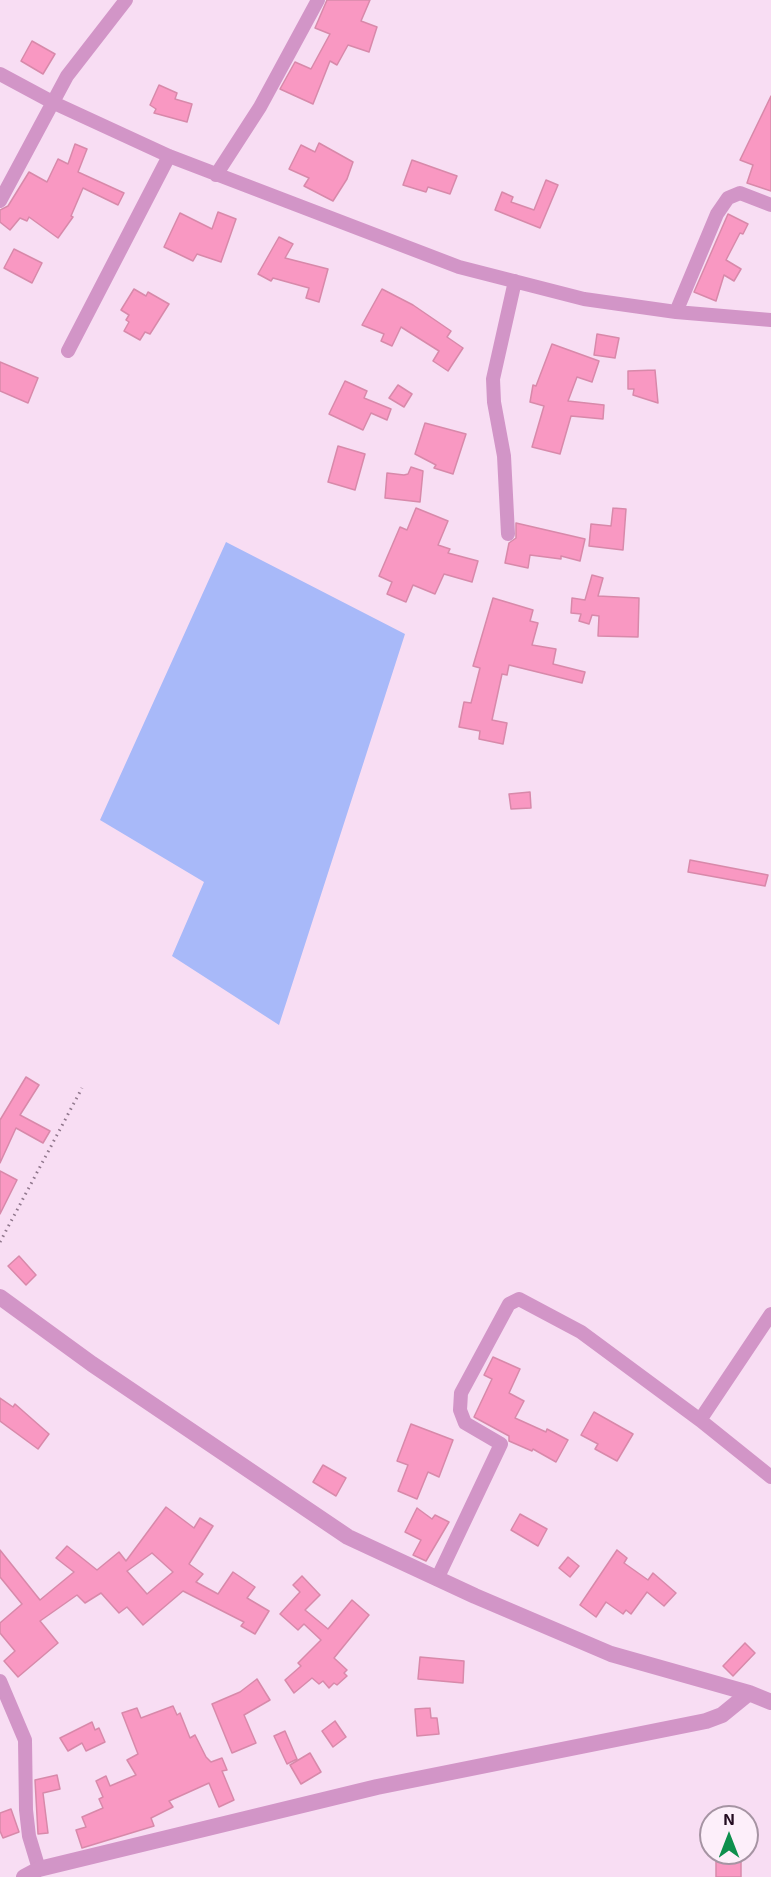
<!DOCTYPE html>
<style>
body{margin:0}
#map{position:relative;width:771px;height:1877px;overflow:hidden;background:#f8ddf3;font-family:"Exo 2",sans-serif}
canvas{display:block}
.north{position:absolute;left:699px;top:1805px;width:60px;height:60px;box-sizing:border-box;background:#fdeffa;border:2px solid #a694a3;border-radius:50%;rotate:0deg;font-size:16px;font-weight:700;line-height:24px;text-align:center;color:#240c21}
.north::after{content:'';display:block;margin:auto;width:21px;height:27px;background:#0e8f4d;clip-path:polygon(50% 0,100% 100%,50% 72%,0 100%)}
</style>
<div id="map">
<canvas width="771" height="1877"></canvas>
<div class="north">N</div>
</div>
<script>
const g = document.querySelector('canvas').getContext('2d');
g.lineJoin = 'round';
function paint(path, color) {
  g.fillStyle = color;
  g.fill(path, 'evenodd');
}
function shape(rows) {
  const path = new Path2D();
  for (const r of rows) {
    path.moveTo(r[0], r[1]);
    for (let i = 2; i < r.length; i += 2) path.lineTo(r[i], r[i + 1]);
  }
  return path;
}
function trace(path, color, width, dash) {
  g.strokeStyle = color;
  g.lineWidth = width;
  g.lineCap = dash ? 'butt' : 'round';
  g.setLineDash(dash || []);
  g.stroke(path);
}
paint(shape([
 [226,542,405,634,279,1025,172,956,204,882,100,820]
]), '#a8b9f9');
const building = shape([
 [327,0,370,0,361,21,377,27,369,52,348,45,337,65,330,61,313,104,280,89,295,62,311,69,330,34,315,28,327,0],
 [32,41,55,54,43,74,21,61,32,41],
 [159,85,177,93,175,99,192,104,187,122,154,113,156,109,150,105,159,85],
 [771,96,771,191,747,183,753,165,740,160,771,96],
 [319,143,353,162,347,179,333,201,304,186,309,178,289,169,301,145,315,152,319,143],
 [75,144,87,149,78,172,124,193,118,205,83,188,71,216,73,217,58,238,29,217,27,221,20,218,10,230,0,222,0,210,8,206,29,172,47,182,58,159,68,164,75,144],
 [412,160,457,176,450,194,428,187,426,192,403,185,412,160],
 [546,180,558,185,540,228,495,210,502,192,513,197,511,202,534,210,546,180],
 [218,212,236,219,221,262,197,254,193,261,164,247,180,213,212,229,218,212],
 [728,214,748,224,743,234,740,233,726,260,741,269,734,281,724,275,716,301,694,292,728,214],
 [279,237,293,244,285,258,328,269,319,302,306,298,309,288,273,278,271,281,258,274,279,237],
 [14,249,42,263,32,283,4,268,14,249],
 [134,289,146,296,148,292,169,304,150,334,145,332,140,340,124,331,129,322,126,320,129,315,121,310,134,289],
 [382,289,413,305,451,331,447,337,463,348,448,371,433,361,439,351,401,327,392,346,381,341,384,334,362,325,382,289],
 [597,334,619,338,615,358,594,355,597,334],
 [552,344,599,361,592,382,577,377,568,401,604,405,603,419,571,416,560,454,532,447,544,406,530,402,533,385,536,386,552,344],
 [0,362,38,378,28,403,0,391,0,362],
 [655,370,658,403,633,395,634,389,628,389,628,371,655,370],
 [345,381,367,391,364,398,391,409,387,420,371,413,363,430,329,414,345,381],
 [398,385,412,394,404,407,389,398,398,385],
 [425,423,466,434,453,474,434,468,436,465,415,454,425,423],
 [338,446,365,454,355,490,328,482,338,446],
 [411,467,423,471,420,502,385,498,387,473,404,475,408,474,411,467],
 [416,508,448,521,438,545,450,549,448,553,478,561,472,582,444,574,435,594,413,585,406,602,387,594,392,582,379,576,400,527,407,530,416,508],
 [613,508,626,509,623,550,589,546,591,524,611,526,613,508],
 [516,523,585,539,580,561,561,556,561,559,530,555,528,568,505,563,509,543,516,538,516,523],
 [592,575,603,578,598,596,639,598,638,637,598,636,599,616,592,615,589,624,579,621,581,614,571,613,572,598,585,600,592,575],
 [493,598,533,610,530,621,538,623,532,645,556,649,553,664,585,672,582,683,509,665,507,675,502,674,492,720,507,723,503,744,479,739,480,731,459,727,464,702,471,703,480,668,473,666,493,598],
 [530,792,531,808,511,809,509,794,530,792],
 [690,860,768,875,765,886,688,872,690,860],
 [26,1077,39,1085,20,1115,50,1131,43,1143,16,1128,0,1163,0,1120,26,1077],
 [0,1171,17,1180,0,1214,0,1171],
 [19,1256,36,1275,26,1285,8,1266,19,1256],
 [493,1357,520,1369,509,1393,524,1401,515,1418,546,1432,547,1429,568,1440,556,1462,533,1449,532,1451,509,1441,509,1436,474,1417,492,1379,484,1375,493,1357],
 [0,1398,13,1407,15,1404,49,1434,38,1449,0,1421,0,1398],
 [594,1412,633,1434,617,1461,595,1449,598,1444,581,1435,594,1412],
 [411,1424,453,1440,439,1477,428,1472,417,1499,398,1491,408,1465,397,1461,411,1424],
 [323,1465,346,1478,336,1496,313,1482,323,1465],
 [166,1507,194,1528,200,1518,213,1526,189,1564,203,1574,196,1582,218,1594,233,1572,255,1587,247,1598,269,1611,255,1634,241,1626,244,1622,183,1591,143,1625,127,1607,119,1613,101,1593,85,1603,77,1595,40,1621,58,1643,18,1677,4,1661,15,1651,0,1633,0,1623,22,1604,0,1577,0,1550,40,1600,74,1572,56,1558,67,1546,97,1570,119,1552,126,1561,166,1507],
 [152,1553,173,1572,147,1594,127,1571,152,1553],
 [417,1508,432,1519,435,1515,449,1522,426,1561,413,1555,421,1540,405,1532,417,1508],
 [520,1514,547,1529,538,1546,511,1530,520,1514],
 [617,1550,627,1558,624,1563,648,1580,653,1573,676,1593,664,1606,647,1592,631,1614,626,1610,623,1614,606,1602,596,1617,580,1605,617,1550],
 [568,1557,579,1566,570,1577,559,1568,568,1557],
 [302,1576,320,1595,305,1610,328,1629,352,1600,369,1615,334,1658,347,1670,344,1673,347,1676,337,1685,334,1683,329,1688,323,1681,319,1684,312,1678,294,1693,285,1680,301,1666,298,1663,321,1640,304,1624,298,1630,280,1614,300,1592,293,1585,302,1576],
 [745,1643,755,1653,733,1676,723,1666,745,1643],
 [420,1657,464,1661,463,1683,418,1679,420,1657],
 [257,1679,270,1700,244,1715,256,1743,232,1753,212,1704,240,1692,257,1679],
 [173,1706,177,1715,180,1713,190,1738,195,1735,206,1757,211,1762,222,1758,227,1770,222,1771,234,1800,219,1807,209,1783,169,1801,173,1807,151,1818,154,1826,82,1848,76,1830,86,1827,82,1817,103,1808,99,1799,103,1797,96,1781,106,1776,110,1786,136,1775,127,1760,138,1754,122,1713,137,1708,141,1718,173,1706],
 [430,1708,431,1718,437,1718,439,1734,417,1736,415,1709,430,1708],
 [335,1721,346,1737,333,1747,322,1731,335,1721],
 [92,1722,95,1730,99,1728,105,1742,86,1751,82,1743,68,1751,60,1738,92,1722],
 [285,1731,297,1759,287,1764,274,1736,285,1731],
 [310,1753,321,1772,301,1784,290,1765,310,1753],
 [57,1775,60,1789,43,1793,48,1833,38,1834,35,1780,57,1775],
 [11,1809,19,1832,3,1838,0,1831,0,1813,11,1809],
 [716,1853,741,1853,741,1877,716,1877,716,1853]
]);
paint(building, '#f998c2');
trace(building, '#d889aa', 1.5);
trace(shape([
 [0,1242,82,1088]
]), '#8f768b', 3, [1.5, 4.5]);
trace(shape([
 [0,74,54,103,169,156,459,267,584,299,676,312,771,320],
 [216,175,260,107,318,0],
 [0,201,67,76,126,0],
 [676,312,717,214,728,198,740,193,771,205],
 [68,351,169,156],
 [508,534,504,456,494,402,493,379,515,281],
 [771,1314,700,1420,771,1477],
 [437,1579,501,1444,465,1423,460,1410,461,1393,509,1304,519,1299,581,1332,700,1420],
 [0,1681,25,1740,26,1810,29,1836,39,1869]
]), '#d295c7', 14);
trace(shape([
 [0,1297,92,1364,348,1537,475,1596,611,1654,749,1693],
 [24,1877,39,1869,377,1787,706,1721,722,1715,749,1693,771,1702]
]), '#d295c7', 16);
</script>
